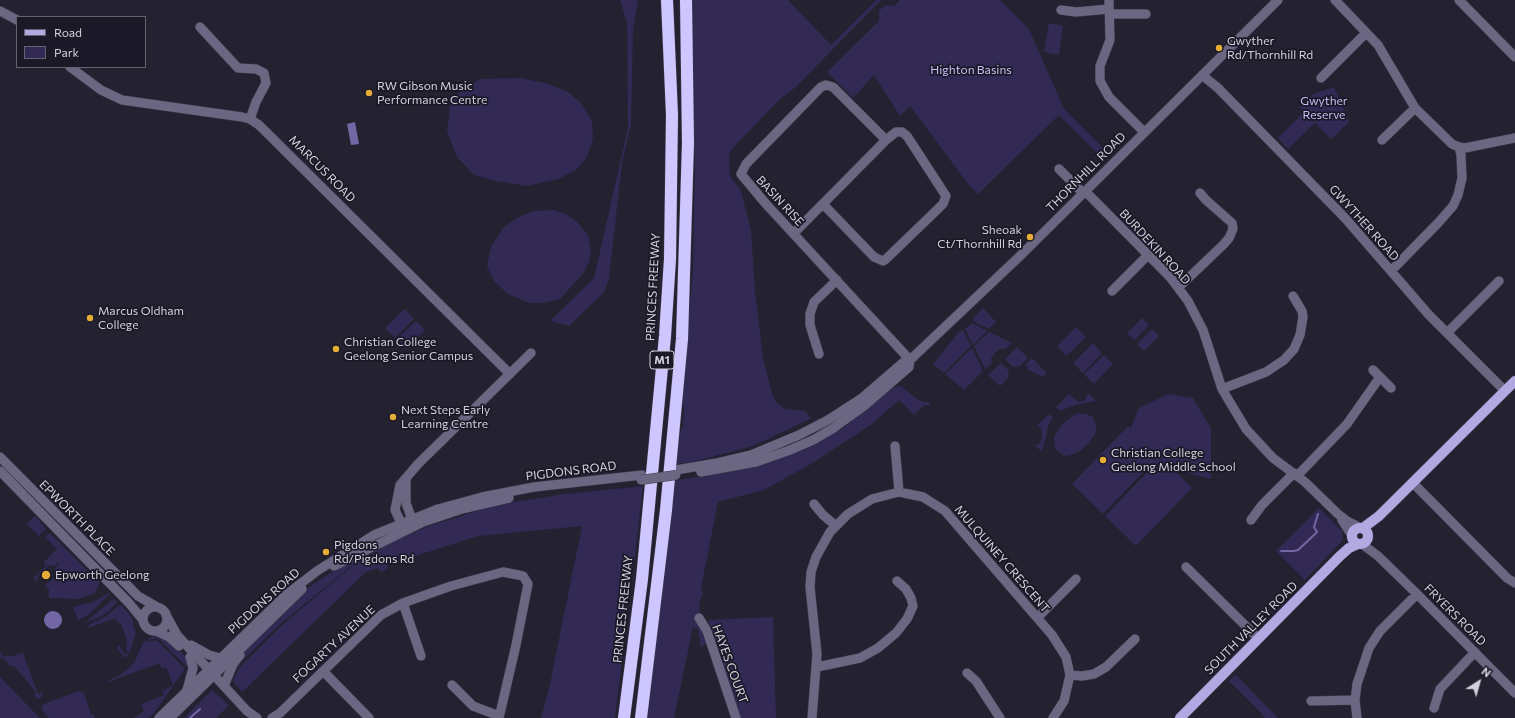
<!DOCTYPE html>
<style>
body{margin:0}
#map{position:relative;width:1515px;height:718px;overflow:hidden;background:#242231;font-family:Commissioner,sans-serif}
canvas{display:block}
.legend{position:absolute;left:16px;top:16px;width:130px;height:52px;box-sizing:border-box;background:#1b1927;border:1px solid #64636f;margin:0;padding:5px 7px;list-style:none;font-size:12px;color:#d2d1db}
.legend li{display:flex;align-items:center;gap:8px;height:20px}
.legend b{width:20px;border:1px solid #64636f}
.north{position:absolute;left:1459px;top:662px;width:40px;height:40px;-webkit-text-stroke:3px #1b1927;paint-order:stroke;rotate:37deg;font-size:11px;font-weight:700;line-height:16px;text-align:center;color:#d2d1db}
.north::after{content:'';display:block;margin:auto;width:14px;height:18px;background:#d2d1db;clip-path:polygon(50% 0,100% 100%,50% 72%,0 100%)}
</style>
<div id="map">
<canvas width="1515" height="718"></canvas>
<ul class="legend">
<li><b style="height:5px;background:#b2a9e3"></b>Road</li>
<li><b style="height:11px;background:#322954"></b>Park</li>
</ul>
<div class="north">N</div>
</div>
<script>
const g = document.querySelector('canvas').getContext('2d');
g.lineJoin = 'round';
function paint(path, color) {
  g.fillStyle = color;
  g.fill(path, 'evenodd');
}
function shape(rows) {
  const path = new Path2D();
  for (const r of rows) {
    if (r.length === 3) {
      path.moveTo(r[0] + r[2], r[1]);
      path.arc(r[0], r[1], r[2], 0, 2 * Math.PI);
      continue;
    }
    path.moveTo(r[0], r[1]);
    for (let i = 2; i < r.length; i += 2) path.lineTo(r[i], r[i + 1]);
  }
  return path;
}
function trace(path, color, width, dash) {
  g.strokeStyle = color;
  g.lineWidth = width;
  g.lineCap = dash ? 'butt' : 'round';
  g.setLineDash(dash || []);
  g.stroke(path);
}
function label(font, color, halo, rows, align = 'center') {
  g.font = font + ' Commissioner,sans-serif';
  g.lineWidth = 3.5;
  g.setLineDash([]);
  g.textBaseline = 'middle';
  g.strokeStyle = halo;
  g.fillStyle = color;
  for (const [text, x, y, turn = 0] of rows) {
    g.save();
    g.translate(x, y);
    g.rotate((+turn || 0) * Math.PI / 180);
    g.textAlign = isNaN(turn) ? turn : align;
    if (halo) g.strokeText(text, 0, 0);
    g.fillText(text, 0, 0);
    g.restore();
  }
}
paint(shape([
 [620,0,638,0,633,29,631,125,622,163,609,279,604,292,569,326,550,321,594,278,628,128,627,23],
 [690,0,788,0,831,45,876,0,881,0,796,87,780,99,731,150,729,156,730,176,741,191,751,230,755,292,763,358,773,397,776,402,785,409,805,411,810,417,810,419,753,446,692,462,675,464,680,433,683,426,684,408,682,404,693,268,695,160],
 [900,0,1000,0,1029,29,1064,109,1105,150,1099,155,1059,115,978,194,968,184,910,106,900,116,874,75,853,98,827,72,879,21,879,11,885,5,894,6],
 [1049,23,1063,26,1059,55,1044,52],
 [521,78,545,83,568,92,581,103,592,121,593,139,587,157,576,170,558,179,527,186,496,181,474,175,457,157,447,131,450,107,460,91,480,79],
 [1334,87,1349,122,1331,139,1315,123,1288,149,1278,138,1304,112,1300,107,1313,94],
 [553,210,566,214,577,222,588,235,591,250,589,262,582,275,560,299,542,303,529,303,508,294,494,281,487,266,491,247,503,228,517,218,533,211],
 [983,308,996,322,989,329,973,321,975,316],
 [405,309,414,319,395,338,385,328],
 [1142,318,1149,325,1134,340,1127,333],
 [416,321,425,330,406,349,397,339],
 [972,323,987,331,973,345,965,329],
 [1076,327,1086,337,1066,356,1057,346],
 [1152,329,1159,336,1144,351,1137,344],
 [963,330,971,346,944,373,933,364,959,332],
 [989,332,1012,343,1005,349,1000,349,995,353,991,358,992,363,985,369,974,346],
 [1093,343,1102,353,1083,373,1073,363],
 [1017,347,1028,358,1020,366,1013,367,1005,359],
 [972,348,983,371,964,390,945,374],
 [1104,355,1113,364,1094,384,1084,374],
 [1032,358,1047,373,1043,377,1027,369,1028,367,1025,365],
 [1001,363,1009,371,1008,378,1000,386,988,375],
 [901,386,920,401,930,403,929,406,925,405,914,415,899,400,872,424,811,464,764,490,718,502,701,588,703,593,699,604,700,615,696,618,696,622,704,627,702,633,706,644,700,647,700,637,698,637,699,630,693,627,674,718,647,718,673,481,744,469,803,450,842,429,892,388],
 [1088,393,1096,401,1075,405,1060,411,1056,407,1069,394,1079,402,1085,400],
 [1168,394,1193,398,1211,428,1211,479,1173,469,1192,488,1136,546,1105,516,1154,465,1151,464,1103,514,1072,484,1128,426,1131,428,1139,408],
 [1077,413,1086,414,1093,417,1096,425,1096,432,1089,443,1080,451,1071,455,1064,456,1055,449,1054,437,1062,424],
 [1049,414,1053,418,1049,424,1042,452,1035,445,1040,443,1042,437,1041,428,1037,425],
 [643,486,634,563,627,584,624,623,625,634,615,718,541,718,550,684,582,526,478,536,387,565,387,569,381,572,378,568,366,572,242,692,234,683,233,680,240,667,282,625,357,562,368,557,381,547,426,527,496,505,565,494],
 [1319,508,1342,531,1343,540,1305,580,1276,551],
 [35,516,46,529,31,543,38,535,27,524,23,527],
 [50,533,100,583,95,593,78,599,49,598,49,590,45,585,55,577,54,570,59,564,58,563,55,566,48,565,45,571,39,573,37,582,33,578,46,566,44,562,57,549,46,538,46,536],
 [361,558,279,625,242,661,233,675,242,655,306,589,341,566,353,559],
 [109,593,110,594,88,615,78,620,73,607,93,602],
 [114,598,117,602,109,611,102,616,85,623],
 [118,606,122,606,128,612,133,620,133,626,136,631,131,649,126,658,123,656,117,648,119,645,125,655,128,652,125,648,127,647,126,638,121,623,117,622,116,618,87,628,90,624,105,617],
 [773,617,776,718,740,718,708,620],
 [157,635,173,643,181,652,187,659,189,669,158,638,149,640,148,638],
 [146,640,148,642,157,640,185,669,154,713,148,718,134,718,144,711,141,704,164,695,162,691,173,685,167,669,165,667,161,668,160,663,108,682,107,681,120,675,129,668,135,661,143,643],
 [27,651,23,653,38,694,42,692,43,694,39,699,35,698,36,697,34,694,36,692,14,666,10,666,2,657,0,659,0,653,2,652,3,657,9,655,10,657],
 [1236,675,1248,687,1278,718,1265,718,1261,713,1229,681],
 [0,677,40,718,0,718],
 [212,690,229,705,216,718,184,718],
 [79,691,84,693,91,715,94,715,95,718,49,718,42,710,42,706,46,703]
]), '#322954');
paint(shape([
 [355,122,359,144,351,145,347,124],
 [53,620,9]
]), '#7266a5');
trace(shape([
 [1281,551,1294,551,1298,550,1314,535,1317,532,1314,527,1318,514],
 [190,718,200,709]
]), '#7266a5', 2);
const minor = shape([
 [1109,0,1110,40,1100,66,1100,81,1109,97,1144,132],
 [1335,0,1378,45,1415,108,1452,144,1459,147,1465,148,1515,138],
 [1459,0,1515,57],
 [1061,10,1076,12,1109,9],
 [0,11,17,20],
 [1110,14,1146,14],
 [200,27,238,68,256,69,264,73,266,83,256,102,250,119],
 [70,67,101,90,122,100,242,117,250,119,259,125,510,374],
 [1202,75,1218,88,1345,218,1429,315,1505,391],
 [1321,78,1366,33],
 [886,140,833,87,826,85,821,87,746,164,741,174,766,204,910,360],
 [1382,140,1415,108],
 [1059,169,1083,193],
 [1085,191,1170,277,1188,301,1203,330,1222,389,1246,429,1273,458,1305,482,1338,514,1347,521,1359,527],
 [794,233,886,140,896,132,902,132,907,136,946,196,943,204,886,259,883,261,874,257,823,204],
 [1391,271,1438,223,1453,206,1458,195,1462,178,1461,155,1459,147],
 [1179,287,1224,244,1229,238,1233,229,1232,223,1206,200,1200,193],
 [1112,291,1148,255],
 [1447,333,1499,281],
 [819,354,810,325,810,314,814,302,837,280],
 [1373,370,1391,388],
 [1222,389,1266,372,1284,360,1294,349,1300,335,1303,317,1302,311,1293,296],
 [895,446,899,492],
 [0,457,138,596,157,607],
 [676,470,717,463,751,455,799,435,828,420,862,398,905,361,910,360,1021,255,1278,0],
 [0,471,129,603,143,620],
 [701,472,756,462,790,450,813,440,832,429,864,406,909,367,910,360],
 [1297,476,1347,424,1380,377],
 [406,479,406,503,414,525],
 [1413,483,1507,578,1515,583],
 [814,504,823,515,835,525],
 [1251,520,1262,505,1294,473],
 [1342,520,1351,534],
 [403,527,395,510,400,485,418,464,531,353],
 [1362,544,1378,556,1417,594,1515,693],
 [334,566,423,522,462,509,509,498],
 [1186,567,1258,638],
 [403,603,421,656],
 [155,619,12],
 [166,615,177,635,247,711,257,718],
 [1038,617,1076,579],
 [699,618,707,631,736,718],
 [156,631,169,637,179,646],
 [191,645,209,655,220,658],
 [817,667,860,658,878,648,896,633,907,619,913,606,911,598,906,589,897,581],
 [323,671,369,718],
 [967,673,976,681,1000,718],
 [1070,675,1082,676,1094,674,1106,667,1135,639],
 [452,685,473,706,499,716],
 [224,686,233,664,240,655],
 [187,690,193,668,190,657],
 [1311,701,1355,700],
 [1434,708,1440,689,1475,652],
 [159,718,287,594,317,571,374,535,438,509,482,497,534,487,642,475],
 [170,718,302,589],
 [272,718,280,713,381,615,403,603,451,586,503,572,523,576,528,584,516,645,499,718],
 [812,718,817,654,810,587,811,572,816,557,830,532,848,514,872,499,899,492,923,497,945,511,1052,635,1066,657,1070,675,1064,701,1053,718],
 [1357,718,1355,700,1357,684,1369,648,1380,631,1417,594]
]);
const major = shape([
 [1360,536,8],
 [1363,528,1379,516,1515,381],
 [1180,718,1340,556,1349,548,1358,544]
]);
const highway = shape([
 [624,718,642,579,665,336,670,259,672,115,667,0],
 [641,718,666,510,682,339,688,143,686,0]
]);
trace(minor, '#403e4c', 10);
trace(major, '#403e4c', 11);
trace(highway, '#403e4c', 13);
trace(minor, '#6b6783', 9);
trace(major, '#b2a9e3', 10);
trace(highway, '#cec6fe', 12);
const minorBridge = shape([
 [641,480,676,475]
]);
trace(minorBridge, '#403e4c', 10, []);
trace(minorBridge, '#6b6783', 9);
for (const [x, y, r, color] of [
 [1219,48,4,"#e6ad36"],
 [369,93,4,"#e6ad36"],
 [1030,237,4,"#e6ad36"],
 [90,318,4,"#e6ad36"],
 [336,349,4,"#e6ad36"],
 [393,417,4,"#e6ad36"],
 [1103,460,4,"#e6ad36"],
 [326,552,4,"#e6ad36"],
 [46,575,5,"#e6ad36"]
]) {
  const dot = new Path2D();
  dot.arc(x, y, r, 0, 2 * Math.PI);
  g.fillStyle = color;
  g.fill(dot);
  trace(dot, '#1b1927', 1.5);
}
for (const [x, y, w] of [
 [662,360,24]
]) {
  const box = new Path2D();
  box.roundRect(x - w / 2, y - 9, w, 18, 3);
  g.fillStyle = '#1b1927';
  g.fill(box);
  trace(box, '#d2d1db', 1);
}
label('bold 11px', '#d2d1db', null, [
 ["M1",662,360]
]);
label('12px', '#d2d1db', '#1b1927', [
 ["Gwyther",1227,41],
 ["Rd/Thornhill Rd",1227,55],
 ["RW Gibson Music",377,86],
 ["Performance Centre",377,100],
 ["Sheoak",1022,230,"right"],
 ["Ct/Thornhill Rd",1022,244,"right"],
 ["Marcus Oldham",98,311],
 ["College",98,325],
 ["Christian College",344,342],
 ["Geelong Senior Campus",344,356],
 ["Next Steps Early",401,410],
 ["Learning Centre",401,424],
 ["Christian College",1111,453],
 ["Geelong Middle School",1111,467],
 ["Pigdons",334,545],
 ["Rd/Pigdons Rd",334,559],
 ["Epworth Geelong",55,575]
], 'left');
label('12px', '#c6bef5', '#1b1927', [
 ["Highton Basins",971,70],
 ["Gwyther",1324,101],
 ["Reserve",1324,115]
]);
label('12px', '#d2d1db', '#1b1927', [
 ["MARCUS ROAD",322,169,45],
 ["THORNHILL ROAD",1086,172,-45],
 ["BASIN RISE",780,201,47],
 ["GWYTHER ROAD",1364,223,48],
 ["BURDEKIN ROAD",1155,247,47],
 ["PRINCES FREEWAY",653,287,-87],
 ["PIGDONS ROAD",571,471,-7],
 ["EPWORTH PLACE",77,518,45],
 ["MULQUINEY CRESCENT",1002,559,49],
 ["PIGDONS ROAD",264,601,-42],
 ["PRINCES FREEWAY",623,609,-84],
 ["FRYERS ROAD",1455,615,45],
 ["SOUTH VALLEY ROAD",1251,628,-45],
 ["FOGARTY AVENUE",334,644,-43],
 ["HAYES COURT",730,664,70]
]);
</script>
